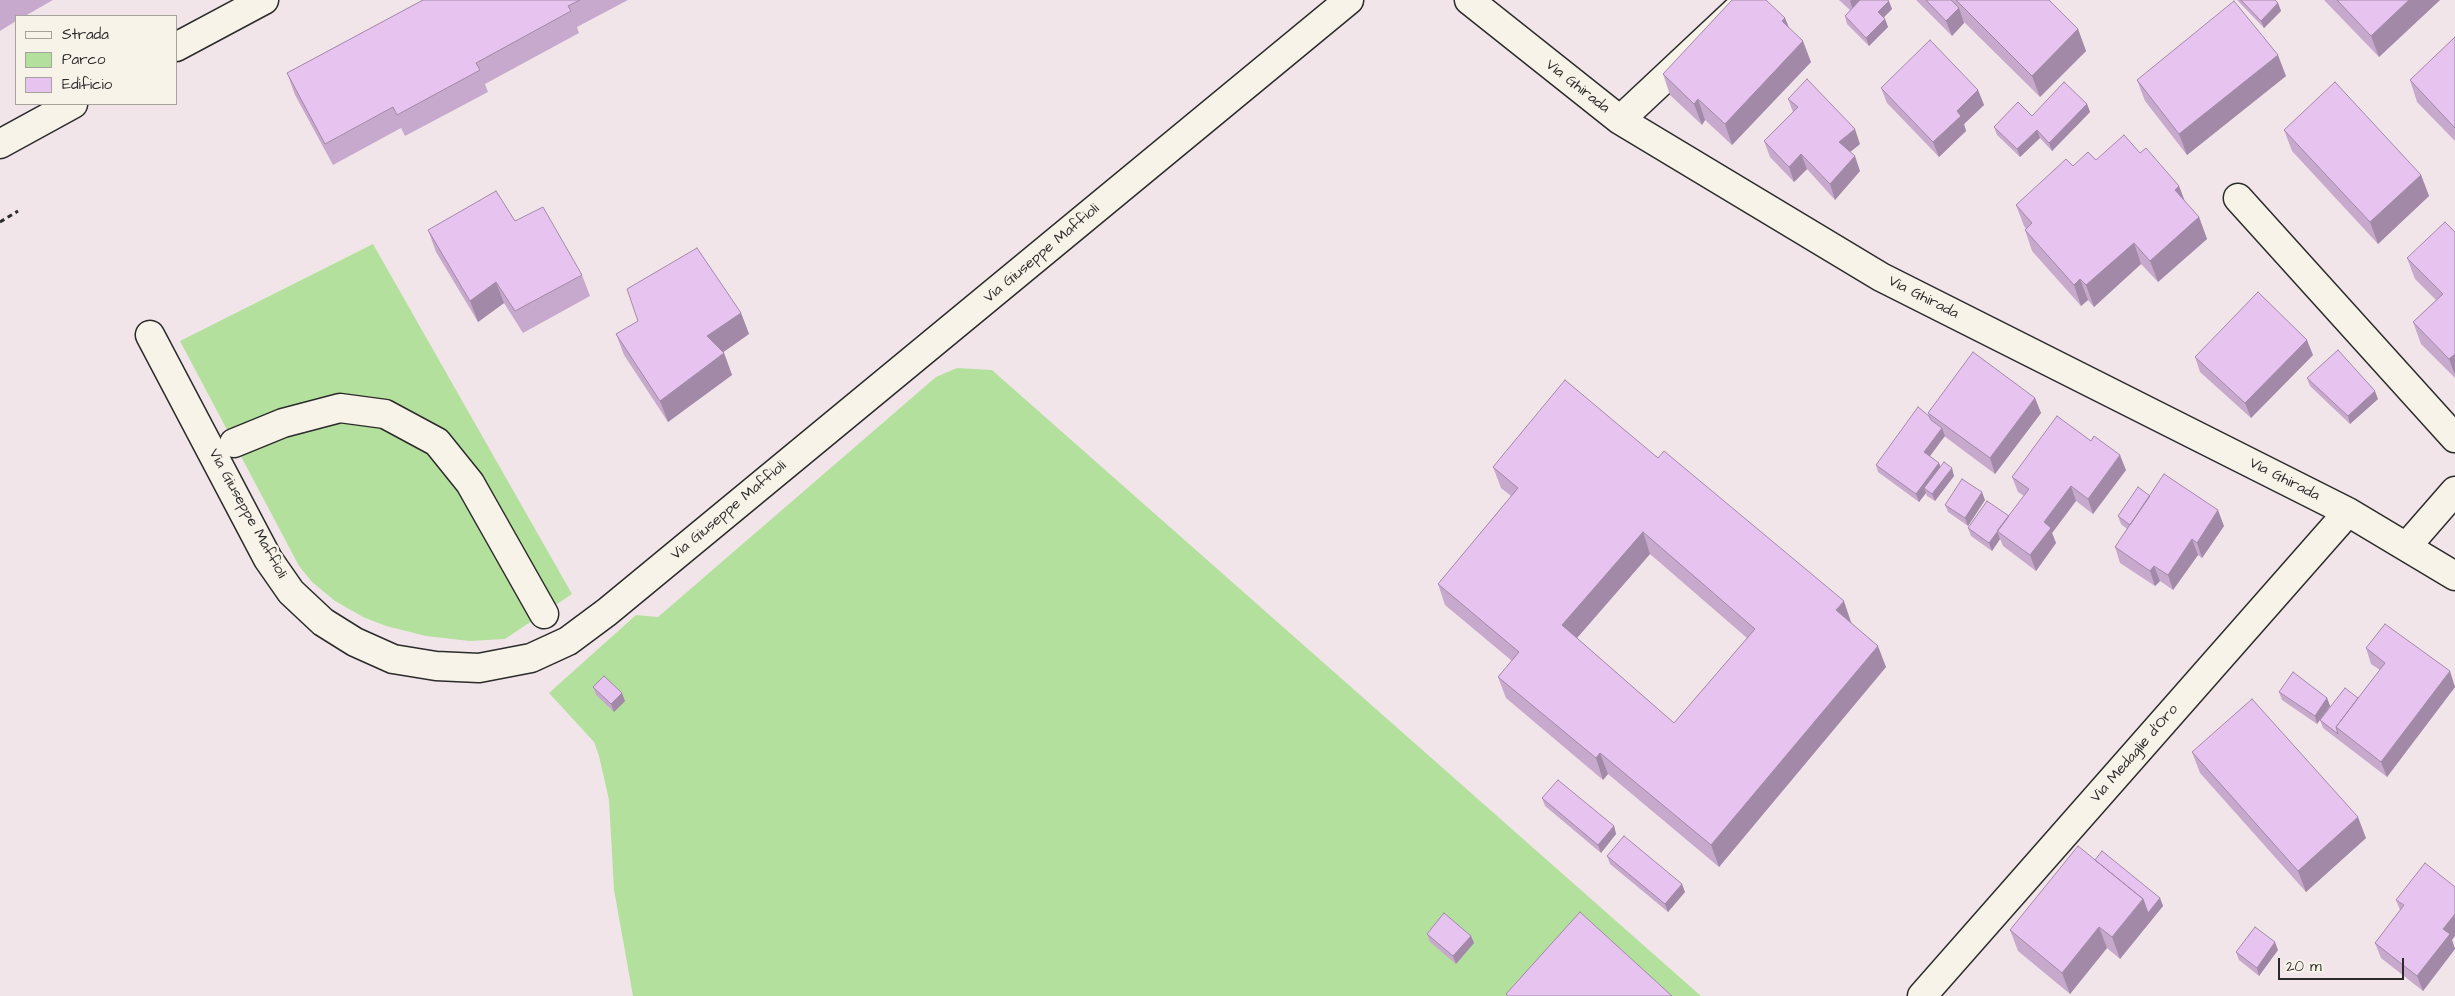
<!DOCTYPE html>
<style>
body{margin:0}
#map{position:relative;width:2455px;height:996px;overflow:hidden;background:#f2e5ea;font-family:"Architects Daughter",sans-serif}
canvas{display:block}
.legend{position:absolute;left:15px;top:15px;width:162px;height:90px;box-sizing:border-box;background:#f7f3e8;border:1px solid #a5a39c;margin:0;padding:6px 9px;list-style:none;font-size:15px;color:#2b2b2b}
.legend li{display:flex;align-items:center;gap:10px;height:25px}
.legend b{width:25px;border:1px solid #a5a39c}
.scale{position:absolute;left:2278px;top:958px;width:126px;height:22px;box-sizing:border-box;border:2px solid #2b2b2b;border-top:0;padding-left:6px;font-size:15px;line-height:18px;white-space:nowrap;color:#2b2b2b;-webkit-text-stroke:4px #f7f3e8;paint-order:stroke}
</style>
<div id="map">
<canvas width="2455" height="996"></canvas>
<ul class="legend">
<li><b style="height:6px;background:#f7f3e8"></b>Strada</li>
<li><b style="height:14px;background:#b4e09e"></b>Parco</li>
<li><b style="height:14px;background:#e7c4ef"></b>Edificio</li>
</ul>
<div class="scale">20 m</div>
</div>
<script>
const g = document.querySelector('canvas').getContext('2d');
g.lineJoin = 'round';
function paint(path, color) {
  g.fillStyle = color;
  g.fill(path, 'evenodd');
}
function shape(rows) {
  const path = new Path2D();
  for (const r of rows) {
    path.moveTo(r[0], r[1]);
    for (let i = 2; i < r.length; i += 2) path.lineTo(r[i], r[i + 1]);
  }
  return path;
}
function trace(path, color, width, dash) {
  g.strokeStyle = color;
  g.lineWidth = width;
  g.lineCap = dash ? 'butt' : 'round';
  g.setLineDash(dash || []);
  g.stroke(path);
}
function label(font, color, halo, rows, align = 'center') {
  g.font = font + ' "Architects Daughter",sans-serif';
  g.lineWidth = 5;
  g.setLineDash([]);
  g.textBaseline = 'middle';
  g.strokeStyle = halo;
  g.fillStyle = color;
  for (const [text, x, y, turn = 0] of rows) {
    g.save();
    g.translate(x, y);
    g.rotate((+turn || 0) * Math.PI / 180);
    g.textAlign = isNaN(turn) ? turn : align;
    if (halo) g.strokeText(text, 0, 0);
    g.fillText(text, 0, 0);
    g.restore();
  }
}
paint(shape([
 [373,244,572,594,505,639,470,641,426,636,386,626,363,617,335,601,312,582,299,566,180,341],
 [957,368,992,370,1701,996,633,996,614,890,609,800,599,756,594,742,549,693,636,615,658,617,936,377]
]), '#b4e09e');
const pedestrian = shape([
 [234,443,283,423,340,408,385,414,437,442,470,483,544,614]
]);
const minor = shape([
 [1469,0,1620,120,1881,277,2348,512,2455,576],
 [176,47,264,0],
 [1620,120,1748,0],
 [0,144,73,104],
 [2238,198,2455,438],
 [150,335,268,559,291,592,323,622,355,642,393,659,436,666,479,668,531,658,568,641,607,612,1349,0],
 [2407,546,2455,491],
 [1922,996,2348,512]
]);
trace(pedestrian, '#2b2b2b', 31);
trace(minor, '#2b2b2b', 31);
trace(shape([
 [0,222,18,211]
]), '#2b2b2b', 3, [5, 4]);
trace(pedestrian, '#f7f3e8', 28);
trace(minor, '#f7f3e8', 28);
paint(shape([
 [0,0,53,0,25,16,16,16,16,21,0,31],
 [423,0,628,0,577,27,579,33,485,84,488,92,405,136,401,128,333,165,295,95,287,73],
 [1839,0,1887,0,1892,9,1884,17,1885,19,1888,27,1869,46,1847,24,1845,16,1850,10],
 [1916,0,2049,0,2078,29,2086,51,2040,97,1964,22,1964,23,1952,36],
 [2237,0,2275,0,2278,3,2281,11,2264,28],
 [2324,0,2440,0,2379,57],
 [1785,18,1789,27,1811,62,1732,145,1705,120,1702,125,1670,95,1663,74],
 [2455,37,2455,141,2417,102,2410,80],
 [2286,76,2187,155,2145,101,2137,80],
 [1881,88,1978,90,1984,105,1964,124,1966,131,1939,157,1887,103],
 [1788,99,1860,144,1850,152,1860,171,1835,200,1807,169,1794,182,1770,157,1764,141,1793,112],
 [2087,104,2090,112,2052,151,2040,138,2020,157,1997,135,1994,127,2032,116],
 [2284,130,2421,175,2429,196,2378,244,2292,151],
 [2140,153,2179,186,2185,202,2199,217,2207,239,2158,282,2141,264,2094,307,2088,300,2081,306,2032,251,2025,230,2026,229,2024,226,2016,205,2073,166,2096,160],
 [515,221,582,275,590,296,523,333,504,303,478,322,436,252,428,230],
 [2455,232,2455,378,2421,344,2413,322,2436,300,2415,279,2407,258],
 [741,313,749,334,723,352,724,353,732,375,668,422,624,355,616,334,638,321],
 [2313,355,2251,418,2200,372,2195,357],
 [2307,378,2378,399,2350,424,2310,386],
 [2035,398,2041,413,1995,474,1944,436,1930,456,1939,463,1940,466,1954,476,1935,501,1927,496,1926,493,1919,502,1878,472,1876,465,1929,416,1928,413],
 [1493,467,1851,622,1886,667,1719,867,1608,774,1603,780,1506,698,1498,677,1512,661,1445,605,1438,584,1511,496,1501,488],
 [1650,554,1747,638,1674,723,1577,638],
 [2126,470,2093,514,2076,501,2052,533,2056,543,2036,571,2003,546,2000,539,1992,551,1971,536,1968,528,2009,516,2024,496,2018,492,2012,477],
 [2150,496,2224,526,2202,558,2198,555,2173,590,2160,581,2155,586,2120,563,2115,547,2127,529,2121,524,2118,516],
 [1985,500,1968,526,1948,512,1945,505],
 [2366,648,2455,685,2455,687,2387,777,2323,728,2320,720,2358,698,2380,670,2371,664],
 [593,687,625,701,614,712,596,695],
 [2279,692,2327,698,2330,706,2317,724,2282,700],
 [2192,752,2366,838,2306,892,2200,773],
 [1542,798,1614,826,1616,834,1601,853,1545,806],
 [1607,856,1685,892,1668,912,1610,864],
 [2095,860,2160,898,2163,906,2120,959,2107,948,2070,994,2018,951,2010,930],
 [2396,900,2452,940,2455,949,2423,991,2381,958,2375,943,2400,910],
 [1427,934,1471,936,1474,943,1456,964,1430,942],
 [2278,950,2259,976,2239,960,2236,952]
]), '#c7a9ce');
paint(shape([
 [1851,0,1871,0,1855,16,1850,1],
 [2409,0,2440,0,2379,57,2371,36],
 [1889,1,1892,9,1881,20,1878,12],
 [2278,3,2281,11,2264,28,2261,21],
 [1959,8,1964,23,1952,36,1946,21],
 [1785,18,1793,39,1782,21],
 [1885,19,1888,27,1869,46,1866,38],
 [2078,29,2086,51,2040,97,2032,76],
 [1803,41,1811,62,1732,145,1725,124],
 [2278,55,2286,76,2187,155,2179,134],
 [1978,90,1984,105,1964,124,1966,131,1939,157,1933,142,1957,111],
 [1698,99,1705,120,1702,125,1694,104],
 [2087,104,2090,112,2052,151,2049,143],
 [1855,129,1860,144,1844,157,1839,142],
 [2037,130,2040,138,2020,157,2017,149],
 [1801,154,1807,169,1794,182,1789,167],
 [1855,156,1860,171,1835,200,1830,184],
 [2421,175,2429,196,2378,244,2370,222],
 [2179,186,2187,207,2175,190],
 [2199,217,2207,239,2158,282,2150,261],
 [2134,243,2141,264,2094,307,2086,285],
 [2080,279,2088,300,2081,306,2074,285],
 [496,282,504,303,478,322,470,301],
 [741,313,749,334,715,358,707,336],
 [2307,340,2313,355,2251,418,2245,403],
 [724,353,732,375,668,422,660,401],
 [2455,354,2455,375,2449,359],
 [2375,391,2378,399,2350,424,2348,416],
 [2035,398,2041,413,1995,474,1990,458],
 [1942,428,1945,436,1927,460,1924,452],
 [2120,455,2126,470,2093,514,2088,499],
 [1939,463,1942,471,1924,488,1926,493,1919,502,1916,494],
 [1952,468,1954,476,1935,501,1932,494],
 [2071,486,2076,501,2052,533,2056,543,2036,571,2030,555,2044,522],
 [1982,492,1985,500,1968,526,1965,518],
 [2218,510,2224,526,2202,558,2197,543],
 [1997,531,2000,539,1992,551,1989,543],
 [1643,532,1650,554,1570,646,1562,625],
 [2192,539,2198,555,2173,590,2168,575],
 [2154,566,2160,581,2155,586,2150,571],
 [1844,601,1851,622,1844,632,1836,610],
 [1878,646,1886,667,1719,867,1711,845],
 [2450,671,2455,687,2387,777,2381,762],
 [622,693,625,701,614,712,611,704],
 [2327,698,2330,706,2317,724,2315,716],
 [1600,753,1608,774,1603,780,1596,758],
 [2358,817,2366,838,2306,892,2298,871],
 [1614,826,1616,834,1601,853,1598,845],
 [1682,884,1685,892,1668,912,1665,904],
 [2160,898,2163,906,2120,959,2112,937,2143,899],
 [2455,914,2455,936,2452,940,2455,949,2423,991,2417,976,2443,929],
 [2099,927,2107,948,2070,994,2062,973],
 [1471,936,1474,943,1456,964,1453,956],
 [2275,942,2278,950,2259,976,2257,968]
]), '#a289a7');
const building = shape([
 [423,0,580,0,568,6,571,11,476,63,480,70,397,115,393,107,325,144,287,73,423,0],
 [1732,0,1766,0,1785,18,1782,21,1803,41,1725,124,1698,99,1694,104,1663,74,1732,0],
 [1860,0,1887,0,1889,1,1878,12,1885,19,1866,38,1845,16,1860,0],
 [1926,0,1951,0,1959,8,1946,21,1926,0],
 [1956,0,2049,0,2078,29,2032,76,1956,0],
 [2241,0,2275,0,2278,3,2261,21,2241,0],
 [2337,0,2409,0,2371,36,2337,0],
 [2234,1,2278,55,2179,134,2137,80,2234,1],
 [2455,37,2455,128,2410,80,2455,37],
 [1930,40,1978,90,1957,111,1961,116,1933,142,1881,88,1930,40],
 [1807,79,1855,129,1839,142,1855,156,1830,184,1801,154,1789,167,1764,141,1798,107,1788,99,1807,79],
 [2064,82,2087,104,2049,143,2037,130,2017,149,1994,127,2018,102,2032,116,2064,82],
 [2335,82,2421,175,2370,222,2284,130,2335,82],
 [2124,135,2140,153,2146,148,2179,186,2175,190,2199,217,2150,261,2134,243,2086,285,2080,279,2074,285,2025,230,2032,223,2016,205,2066,159,2073,166,2088,152,2096,160,2124,135],
 [496,191,515,221,543,207,582,275,515,311,496,282,470,301,428,230,496,191],
 [2445,222,2455,232,2455,354,2449,359,2413,322,2443,294,2407,258,2445,222],
 [697,248,741,313,707,336,724,353,660,401,616,334,638,321,627,289,697,248],
 [2258,292,2307,340,2245,403,2195,357,2258,292],
 [2338,350,2375,391,2348,416,2307,378,2338,350],
 [1973,352,2035,398,1990,458,1928,413,1973,352],
 [1565,380,1658,458,1664,451,1844,601,1836,610,1878,646,1711,845,1600,753,1596,758,1498,677,1519,652,1438,584,1518,488,1493,467,1565,380],
 [1643,532,1755,629,1674,723,1562,625,1643,532],
 [1918,407,1929,416,1931,420,1942,428,1924,452,1939,463,1916,494,1876,465,1918,407],
 [2057,416,2091,441,2094,436,2120,455,2088,499,2071,486,2044,522,2051,528,2030,555,1997,531,2029,489,2012,477,2057,416],
 [1944,462,1952,468,1932,494,1924,488,1944,462],
 [2164,474,2218,510,2197,543,2192,539,2168,575,2154,566,2150,571,2115,547,2164,474],
 [1962,479,1982,492,1965,518,1945,505,1962,479],
 [2138,487,2150,496,2130,525,2118,516,2138,487],
 [1987,501,2009,516,1989,543,1968,528,1987,501],
 [2385,624,2450,671,2381,762,2336,727,2385,663,2366,648,2385,624],
 [2293,672,2327,698,2315,716,2279,692,2293,672],
 [604,676,622,693,611,704,593,687,604,676],
 [2345,688,2358,698,2336,727,2338,734,2320,720,2345,688],
 [2252,699,2358,817,2298,871,2192,752,2252,699],
 [1558,780,1614,826,1598,845,1542,798,1558,780],
 [1624,836,1682,884,1665,904,1607,856,1624,836],
 [2078,846,2143,899,2112,937,2099,927,2062,973,2010,930,2078,846],
 [2102,851,2160,898,2148,913,2143,899,2095,860,2102,851],
 [2425,863,2455,887,2455,914,2443,929,2450,934,2417,976,2375,943,2404,905,2396,900,2425,863],
 [1580,912,1672,996,1508,996,1506,994,1580,912],
 [1444,913,1471,936,1453,956,1427,934,1444,913],
 [2255,927,2275,942,2257,968,2236,952,2255,927]
]);
paint(building, '#e7c4ef');
trace(building, '#a289a7', 1);
label('15px', '#2b2b2b', '#f7f3e8', [
 ["Via Ghirada",1577,87,38],
 ["Via Giuseppe Maffioli",1042,254,-40],
 ["Via Ghirada",1923,298,27],
 ["Via Ghirada",2284,480,27],
 ["Via Giuseppe Maffioli",729,511,-40],
 ["Via Giuseppe Maffioli",247,514,61],
 ["Via Medaglie d'Oro",2135,754,-49]
]);
</script>
